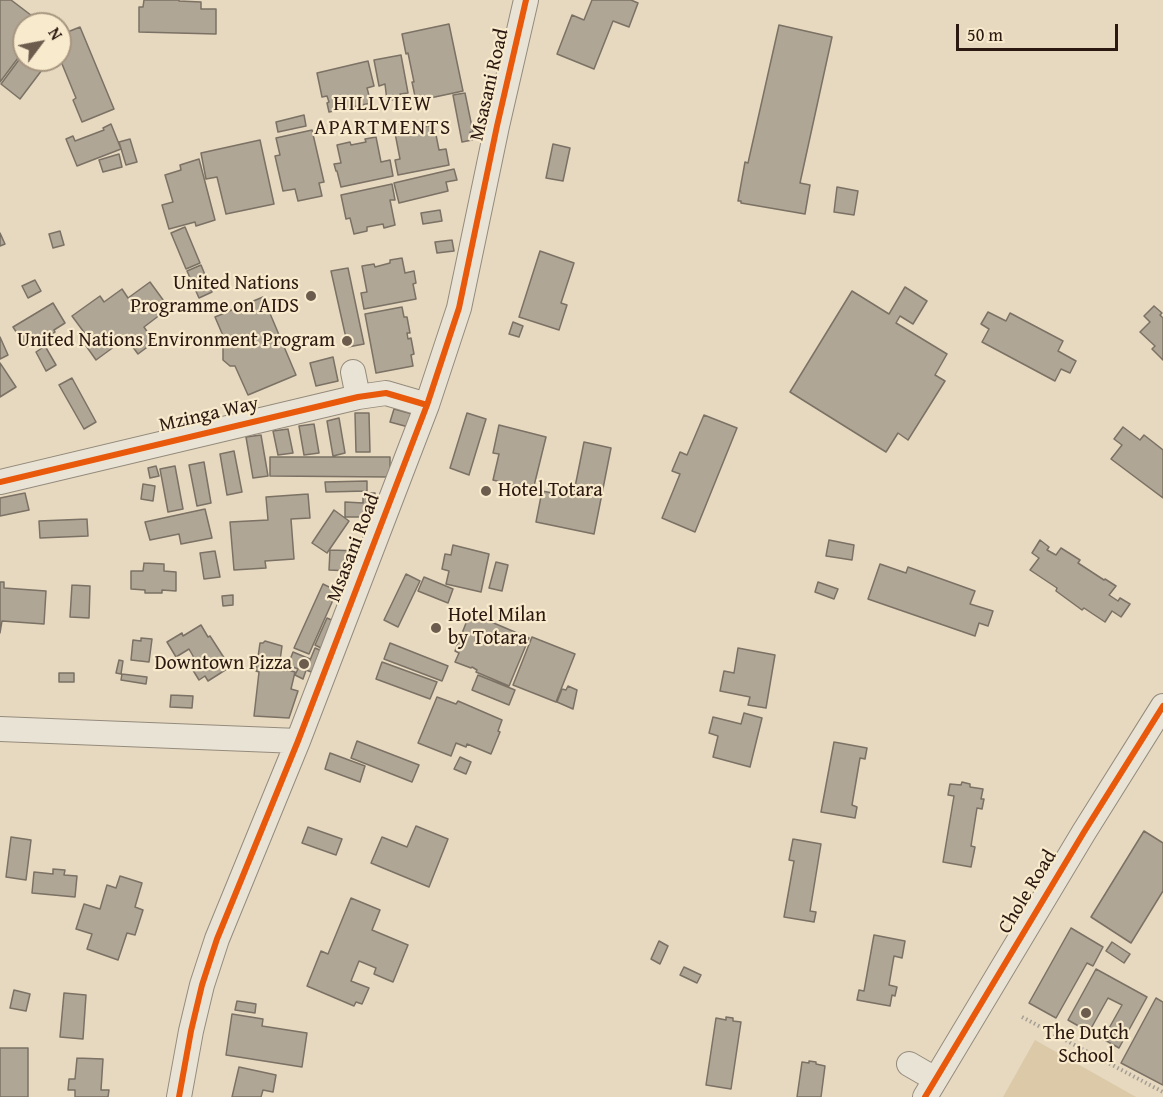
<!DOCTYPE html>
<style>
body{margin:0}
#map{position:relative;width:1163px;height:1097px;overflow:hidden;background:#e6d9bf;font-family:"Gentium Book Plus",serif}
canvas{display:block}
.north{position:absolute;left:12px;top:12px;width:60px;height:60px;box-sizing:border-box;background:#f8eacc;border:2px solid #a69681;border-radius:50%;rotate:58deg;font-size:16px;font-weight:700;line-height:24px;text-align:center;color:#2b1811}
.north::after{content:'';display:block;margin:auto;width:21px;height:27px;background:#6c5c4e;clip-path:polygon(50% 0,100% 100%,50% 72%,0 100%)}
.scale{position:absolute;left:956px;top:24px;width:162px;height:27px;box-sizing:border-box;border:3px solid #2b1811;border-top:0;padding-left:8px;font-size:18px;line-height:21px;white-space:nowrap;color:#2b1811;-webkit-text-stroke:4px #f8eacc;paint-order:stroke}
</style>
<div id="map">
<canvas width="1163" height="1097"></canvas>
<div class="north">N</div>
<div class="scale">50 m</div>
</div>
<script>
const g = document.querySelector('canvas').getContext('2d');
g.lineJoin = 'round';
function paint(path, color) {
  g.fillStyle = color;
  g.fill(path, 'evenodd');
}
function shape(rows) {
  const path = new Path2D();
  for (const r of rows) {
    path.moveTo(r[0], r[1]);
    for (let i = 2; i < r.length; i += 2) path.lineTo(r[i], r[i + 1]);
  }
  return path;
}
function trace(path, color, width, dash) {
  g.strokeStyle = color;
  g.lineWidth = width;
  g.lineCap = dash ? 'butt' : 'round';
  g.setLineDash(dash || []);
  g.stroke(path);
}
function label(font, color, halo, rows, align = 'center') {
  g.font = font + ' "Gentium Book Plus",serif';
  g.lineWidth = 4.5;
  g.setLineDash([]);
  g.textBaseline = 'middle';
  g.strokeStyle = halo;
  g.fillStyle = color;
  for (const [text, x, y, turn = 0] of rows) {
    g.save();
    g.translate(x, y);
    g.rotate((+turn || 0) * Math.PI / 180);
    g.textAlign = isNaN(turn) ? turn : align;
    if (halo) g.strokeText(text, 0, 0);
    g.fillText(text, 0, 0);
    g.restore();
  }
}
paint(shape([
 [1035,1040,1136,1097,1003,1097]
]), '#dcc9a8');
const building = shape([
 [0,0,11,0,40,22,39,24,24,24,23,45,24,50,0,82,0,0],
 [144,0,179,0,179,1,201,2,201,9,216,9,216,34,139,32,139,7,143,7,144,0],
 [592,0,631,0,638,3,629,27,613,21,594,69,557,54,572,15,584,20,592,0],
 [449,24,463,91,416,101,412,82,414,82,408,53,406,54,402,34,449,24],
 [779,25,832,37,800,183,810,185,805,214,741,203,741,201,738,201,745,162,748,163,779,25],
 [80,27,114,109,82,122,73,100,76,98,60,59,60,35,80,27],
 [24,53,24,60,46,60,48,62,20,99,1,84,24,53],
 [401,55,408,93,400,94,401,98,387,101,385,84,379,86,374,60,401,55],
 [368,61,374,86,367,88,371,103,329,112,327,103,329,102,327,96,322,97,317,73,368,61],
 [465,93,473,132,470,132,472,140,462,142,453,95,465,93],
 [304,115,306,126,278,132,276,122,304,115],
 [111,124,121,149,77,166,66,139,73,136,75,141,104,130,103,128,111,124],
 [434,125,439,150,446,149,449,165,398,175,395,160,400,159,395,133,408,130,408,132,424,129,424,127,434,125],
 [312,130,324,182,319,183,322,196,298,201,295,189,283,191,275,156,280,155,276,138,312,130],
 [376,137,381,162,390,160,393,176,341,187,337,171,336,171,334,164,341,163,337,145,350,142,351,145,366,142,365,139,376,137],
 [130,139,137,162,126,165,119,142,130,139],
 [260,140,274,204,226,214,217,177,206,179,201,153,260,140],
 [553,144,570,148,563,181,546,178,553,144],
 [119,154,122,167,103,172,99,160,119,154],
 [199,159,215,220,196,226,195,222,169,229,162,205,173,202,165,175,181,170,180,165,199,159],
 [454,169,457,180,446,182,448,191,399,203,394,183,454,169],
 [392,184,395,200,390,200,395,225,384,228,383,224,367,227,367,231,354,234,350,218,346,219,341,195,392,184],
 [837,187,858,191,854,215,834,212,837,187],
 [440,210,442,221,423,224,421,213,440,210],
 [185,227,200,263,186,269,171,233,185,227],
 [60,231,64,245,53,248,49,234,60,231],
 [0,233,5,244,0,246,0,233],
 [452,240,454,251,437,253,435,242,452,240],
 [540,251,574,263,561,303,567,305,559,330,519,317,540,251],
 [402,258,405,273,414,271,416,283,413,284,416,299,364,309,361,293,367,292,362,266,374,264,375,267,390,263,390,260,402,258],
 [201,265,212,292,199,298,187,271,201,265],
 [348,268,364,344,348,347,331,271,348,268],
 [35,280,41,291,28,298,22,286,35,280],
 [150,282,169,308,144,327,154,342,138,354,126,338,96,360,84,343,89,339,72,316,100,296,104,302,122,289,128,298,150,282],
 [905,287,927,301,913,324,900,316,896,323,947,354,935,375,945,381,908,440,898,433,886,452,790,392,852,291,889,314,905,287],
 [263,297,296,375,248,395,235,366,230,366,223,360,223,347,227,345,215,317,263,297],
 [53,303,65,323,54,330,55,332,42,340,41,338,26,347,13,327,53,303],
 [1154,306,1162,313,1160,315,1163,318,1163,360,1152,349,1155,346,1140,332,1150,322,1144,316,1154,306],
 [402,307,404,317,407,317,410,333,407,333,408,339,411,338,414,354,411,355,413,366,376,373,365,314,402,307],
 [988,312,1006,321,1010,313,1063,341,1058,351,1076,361,1070,373,1061,369,1055,381,982,342,989,329,981,324,988,312],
 [513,322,523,326,519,337,509,334,513,322],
 [0,337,8,355,0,359,0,337],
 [45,346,56,365,46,371,36,352,45,346],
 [333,357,338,381,316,386,310,363,333,357],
 [0,363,16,387,0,397,0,363],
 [72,378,96,422,84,429,59,385,72,378],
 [394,409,416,415,412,428,390,422,394,409],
 [355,413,369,413,370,452,356,452,355,413],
 [467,413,486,419,469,475,450,468,467,413],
 [704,415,737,428,695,532,662,518,680,474,672,471,680,452,687,455,704,415],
 [339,418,345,453,333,456,327,421,339,418],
 [314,424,319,453,304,455,299,426,314,424],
 [499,425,546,437,533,490,493,480,499,454,493,453,499,425],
 [1123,427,1140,440,1144,435,1163,450,1163,498,1111,459,1122,445,1114,439,1123,427],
 [288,429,293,453,278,455,273,431,288,429],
 [261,435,268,476,253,478,246,437,261,435],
 [584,442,611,448,594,534,536,522,542,491,573,497,584,442],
 [234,451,242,492,227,495,220,454,234,451],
 [270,457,390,457,390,477,270,476,270,457],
 [204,462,211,503,197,506,189,465,204,462],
 [156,466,159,476,150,478,148,468,156,466],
 [175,466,183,509,168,512,160,469,175,466],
 [367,481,367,491,326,492,325,482,367,481],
 [143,484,155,486,153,501,141,499,143,484],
 [25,493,29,510,0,516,0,498,25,493],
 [363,493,375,493,374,517,345,517,345,502,363,503,363,493],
 [308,494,310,518,291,519,294,559,265,561,266,568,234,570,230,522,268,520,266,497,308,494],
 [205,509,212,538,181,544,179,534,150,540,145,522,205,509],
 [334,510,349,521,327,553,312,543,334,510],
 [87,519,88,536,40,538,39,521,87,519],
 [829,540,854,545,852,560,826,556,829,540],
 [1040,540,1049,547,1047,550,1056,555,1061,548,1080,560,1078,563,1104,580,1105,579,1116,586,1109,595,1118,601,1120,598,1130,604,1121,617,1112,611,1105,622,1084,608,1082,610,1056,591,1057,588,1030,570,1039,558,1032,553,1040,540],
 [453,545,489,554,481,592,446,584,449,571,442,569,445,554,451,555,453,545],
 [330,550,361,551,351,571,329,570,330,550],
 [215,551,220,577,204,579,200,553,215,551],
 [496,562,508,565,502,591,489,588,496,562],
 [144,563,164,564,164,571,176,572,176,591,162,590,162,593,145,593,145,590,131,589,131,571,143,571,144,563],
 [880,564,906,573,908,567,975,591,970,604,993,611,988,626,979,623,975,636,868,599,880,564],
 [406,574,420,581,398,627,384,620,406,574],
 [424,577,453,589,448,603,418,591,424,577],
 [0,582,4,582,4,588,46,591,44,624,2,621,0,633,0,582],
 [818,582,838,589,834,599,815,592,818,582],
 [323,584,337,591,309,654,294,648,323,584],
 [72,585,90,586,89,618,70,617,72,585],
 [233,595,233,605,223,606,222,596,233,595],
 [470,613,529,638,509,686,476,672,477,670,472,667,471,668,455,662,459,653,455,651,470,613],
 [327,618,336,622,323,649,315,645,327,618],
 [201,625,208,637,210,636,230,667,208,681,205,676,199,680,191,667,197,663,189,649,176,657,167,642,182,633,183,636,201,625],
 [532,637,575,654,556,702,513,685,532,637],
 [141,638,152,639,149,662,131,660,133,640,141,641,141,638],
 [265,641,282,646,279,668,295,672,291,689,298,691,289,718,254,716,259,672,256,671,260,643,263,643,265,641],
 [390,643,448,666,442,681,384,659,390,643],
 [315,648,322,651,314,673,306,670,315,648],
 [738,648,775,655,766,708,748,705,750,697,720,691,724,671,734,673,738,648],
 [293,652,310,659,303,679,295,675,298,669,288,665,293,652],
 [119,660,123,661,121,674,116,673,119,660],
 [382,662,437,682,430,699,376,679,382,662],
 [59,673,74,673,74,682,59,682,59,673],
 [122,674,147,677,146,684,121,680,122,674],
 [478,675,515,690,509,705,472,690,478,675],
 [568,686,577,690,573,709,557,702,562,689,566,690,568,686],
 [171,695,193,696,192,708,170,707,171,695],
 [437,697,456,704,458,701,502,720,498,731,500,732,491,754,467,744,466,747,456,743,451,756,418,743,437,697],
 [744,713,762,718,750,767,713,757,718,736,709,733,713,717,741,724,744,713],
 [357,741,419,765,412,782,351,758,357,741],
 [834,742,867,748,865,759,860,758,852,805,857,807,855,818,821,812,834,742],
 [330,753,365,766,360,782,325,769,330,753],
 [460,757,471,762,466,774,454,769,460,757],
 [962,782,970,784,970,787,983,789,981,799,984,799,982,809,977,808,971,846,975,847,971,867,943,862,954,796,948,795,950,784,961,785,962,782],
 [416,826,448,839,429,887,371,863,382,837,407,847,416,826],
 [308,827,342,839,336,855,302,843,308,827],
 [1144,831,1163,843,1163,891,1131,943,1091,917,1144,831],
 [11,837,31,840,26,880,6,877,11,837],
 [793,839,821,844,810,911,816,912,814,922,784,917,794,861,789,860,793,839],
 [53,869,65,870,64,875,77,876,75,897,32,893,34,872,53,874,53,869],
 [120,876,142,883,135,907,143,910,135,935,127,933,118,960,87,949,92,934,76,929,84,904,100,909,107,885,116,888,120,876],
 [351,898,380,910,372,930,408,945,393,982,374,974,376,968,359,961,351,981,369,988,362,1004,356,1002,354,1006,307,986,321,951,328,954,351,898],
 [1071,928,1103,947,1093,966,1087,963,1056,1018,1029,1003,1071,928],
 [874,935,905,941,902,958,894,956,889,985,897,987,895,996,892,995,890,1006,857,1000,859,990,864,991,874,935],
 [659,941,668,946,660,964,651,959,659,941],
 [1112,942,1130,954,1124,963,1106,951,1112,942],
 [684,967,701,975,697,983,680,975,684,967],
 [1096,969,1147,997,1119,1048,1103,1039,1122,1005,1108,998,1089,1032,1068,1020,1096,969],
 [14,990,30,994,26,1011,10,1008,14,990],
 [64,993,86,995,83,1039,60,1037,64,993],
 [1156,998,1163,1002,1163,1085,1121,1063,1156,998],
 [237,1001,256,1004,255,1013,235,1010,237,1001],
 [232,1014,263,1019,262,1026,307,1033,302,1067,226,1055,232,1014],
 [726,1017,733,1018,733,1021,741,1022,731,1089,706,1085,716,1018,726,1020,726,1017],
 [0,1048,28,1048,28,1097,0,1097,0,1048],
 [77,1058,103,1059,101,1090,109,1090,108,1097,75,1097,75,1090,68,1090,69,1079,75,1079,77,1058],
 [809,1061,816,1062,816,1064,825,1066,821,1097,797,1097,802,1062,809,1063,809,1061],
 [239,1067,276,1075,273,1092,263,1090,261,1097,232,1097,239,1067]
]);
paint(building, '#b0a696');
trace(building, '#7b7164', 1.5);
const minor = shape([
 [353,372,358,397],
 [0,482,358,397,386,393,427,405],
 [0,729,298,741],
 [909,1064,935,1079],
 [179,1097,191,1031,202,985,217,939,298,741,427,405,459,308,497,126,526,0],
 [925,1097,1084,832,1163,706]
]);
trace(minor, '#958b7c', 26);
trace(shape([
 [1022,1017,1163,1092]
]), '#a59e94', 4, [1.5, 3]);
trace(minor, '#e9e3d6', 24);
trace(shape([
 [0,482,358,397,386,393,427,405],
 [179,1097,191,1031,202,985,217,939,298,741,427,405,459,308,497,126,526,0],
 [925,1097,1084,832,1163,706]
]), '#e8590c', 6);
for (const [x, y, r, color] of [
 [311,296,6,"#6c5c4e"],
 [347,341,6,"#6c5c4e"],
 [486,491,6,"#6c5c4e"],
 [436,628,6,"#6c5c4e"],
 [304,664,6,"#6c5c4e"],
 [1086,1013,6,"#6c5c4e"]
]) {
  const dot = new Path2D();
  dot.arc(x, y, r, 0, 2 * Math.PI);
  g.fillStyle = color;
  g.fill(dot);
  trace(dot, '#f8eacc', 2);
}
label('20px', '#2b1811', '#f8eacc', [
 ["Msasani Road",490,85,-77],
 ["Mzinga Way",209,415,-13],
 ["Msasani Road",354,548,-69],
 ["Chole Road",1028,892,-59]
]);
label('20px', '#2b1811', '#f8eacc', [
 ["United Nations",299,284],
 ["Programme on AIDS",299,307],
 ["United Nations Environment Program",335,341],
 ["Hotel Totara",498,491,"left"],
 ["Hotel Milan",448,616,"left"],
 ["by Totara",448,639,"left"],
 ["Downtown Pizza",292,664],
 ["The Dutch",1086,1034,"center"],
 ["School",1086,1057,"center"]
], 'right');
g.letterSpacing = '1.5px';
label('21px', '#2b1811', '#f8eacc', [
 ["HILLVIEW",383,105],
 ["APARTMENTS",383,129]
]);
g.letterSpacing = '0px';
</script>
